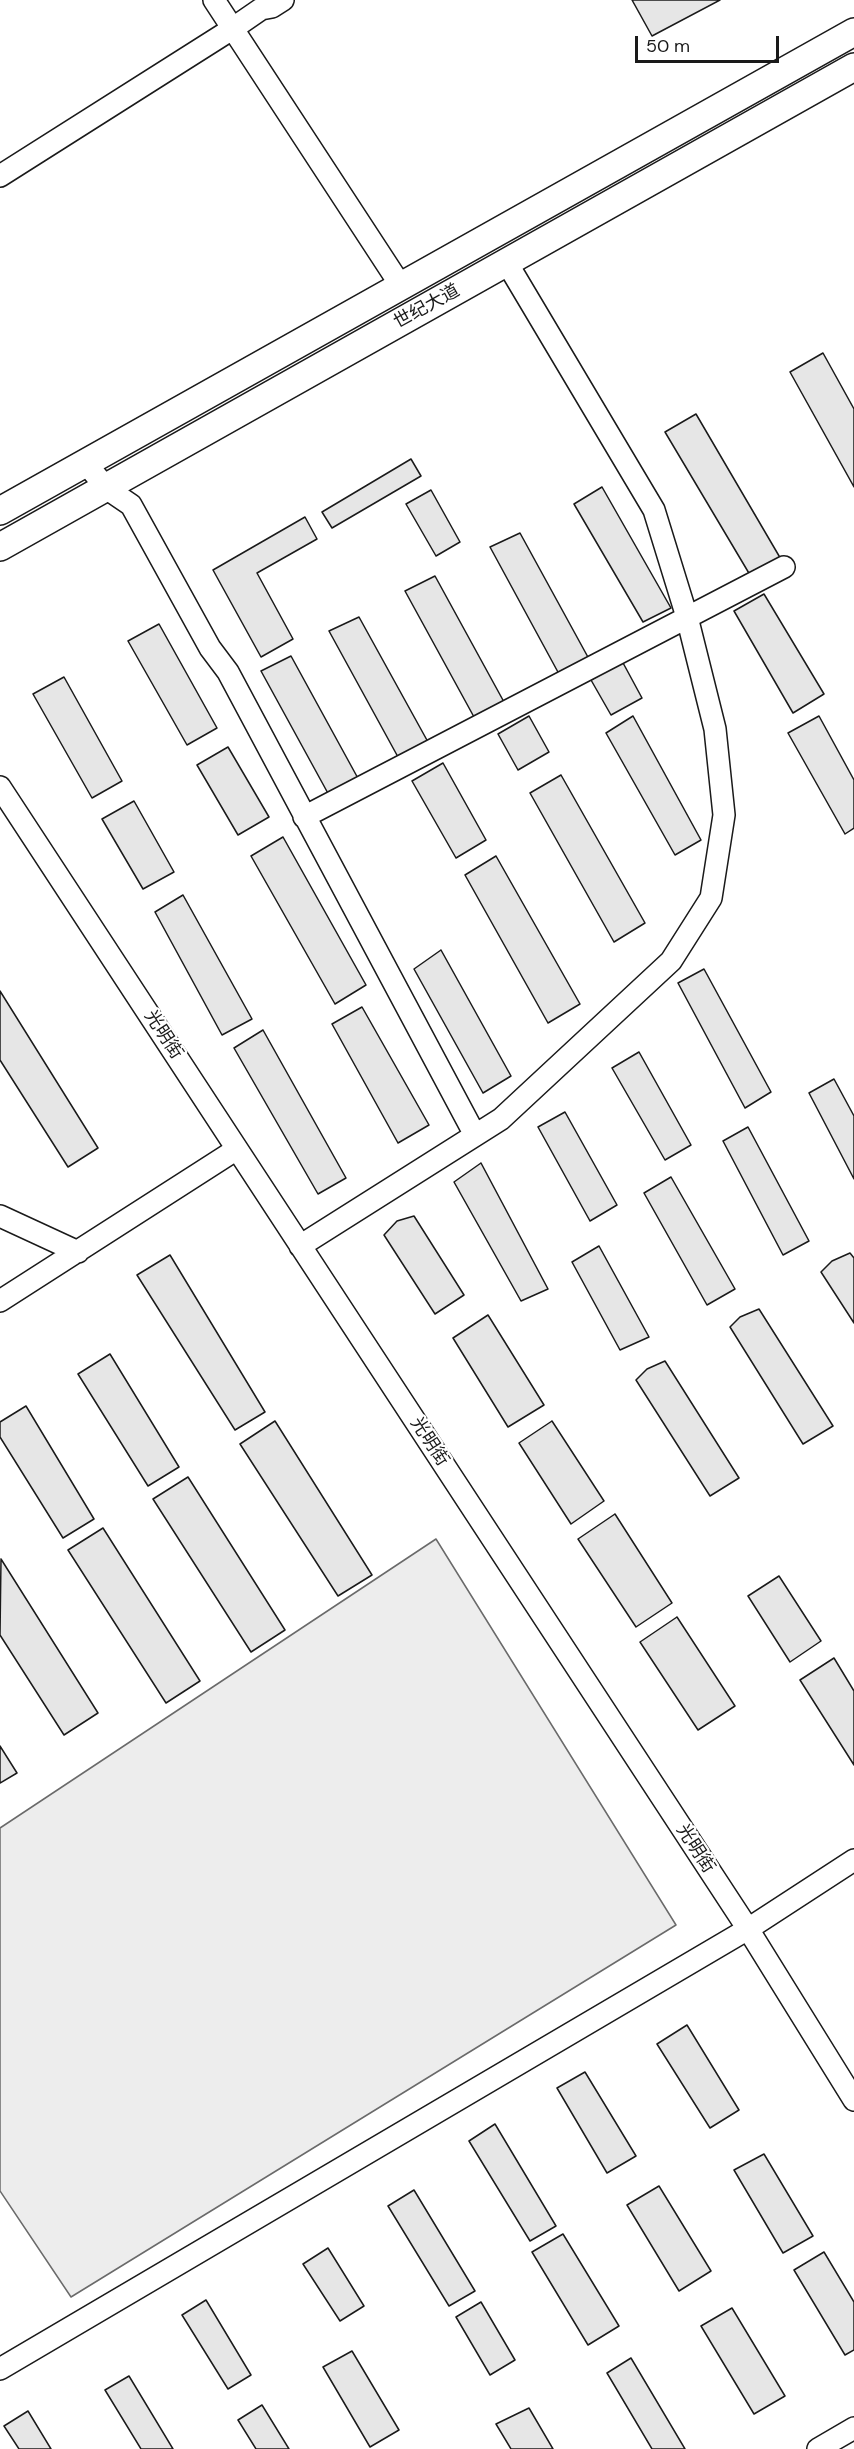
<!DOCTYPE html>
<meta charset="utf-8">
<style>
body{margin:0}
#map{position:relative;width:854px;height:2449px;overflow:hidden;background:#fff;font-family:"DM Sans",sans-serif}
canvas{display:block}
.scale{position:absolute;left:635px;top:36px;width:144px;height:27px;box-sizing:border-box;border:3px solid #1a1a1a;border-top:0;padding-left:8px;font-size:18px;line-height:21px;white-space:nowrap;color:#1a1a1a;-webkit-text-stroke:4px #fff;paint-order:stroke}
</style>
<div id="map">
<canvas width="854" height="2449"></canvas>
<div class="scale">50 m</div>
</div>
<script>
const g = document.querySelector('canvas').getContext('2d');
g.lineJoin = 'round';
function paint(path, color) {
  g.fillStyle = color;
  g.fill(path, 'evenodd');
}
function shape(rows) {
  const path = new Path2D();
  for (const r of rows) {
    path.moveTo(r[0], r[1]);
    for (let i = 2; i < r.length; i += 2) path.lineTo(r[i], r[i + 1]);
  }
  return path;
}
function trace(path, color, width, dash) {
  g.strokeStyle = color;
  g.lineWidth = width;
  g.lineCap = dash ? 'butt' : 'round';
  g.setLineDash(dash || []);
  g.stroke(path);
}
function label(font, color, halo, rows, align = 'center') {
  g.font = font + ' "DM Sans","Noto Sans SC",sans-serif';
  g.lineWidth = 4.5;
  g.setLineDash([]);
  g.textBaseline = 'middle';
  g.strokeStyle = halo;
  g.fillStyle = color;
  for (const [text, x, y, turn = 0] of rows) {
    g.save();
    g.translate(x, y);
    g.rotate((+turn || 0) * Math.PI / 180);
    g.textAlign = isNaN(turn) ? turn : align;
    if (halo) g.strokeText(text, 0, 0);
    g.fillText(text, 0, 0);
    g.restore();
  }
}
const green = shape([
 [436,1539,676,1925,71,2297,0,2191,0,1828,436,1539]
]);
paint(green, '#ededed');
trace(green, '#6a6a6a', 1.5);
const building = shape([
 [632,0,720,0,652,36,632,0],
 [823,353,854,409,854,487,790,372,823,353],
 [696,414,782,561,753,580,665,432,696,414],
 [411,459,421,476,332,528,322,512,411,459],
 [602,487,671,608,643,622,574,504,602,487],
 [431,490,460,542,436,556,406,504,431,490],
 [305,517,317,539,257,573,293,639,261,657,213,570,305,517],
 [520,533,589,659,559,674,490,547,520,533],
 [435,576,504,702,474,717,405,591,435,576],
 [764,594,824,694,793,713,734,611,764,594],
 [359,617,428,742,398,757,329,631,359,617],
 [159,624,217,728,187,745,128,641,159,624],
 [291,656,360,782,330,797,261,671,291,656],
 [622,661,642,698,611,715,591,680,622,661],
 [64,677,122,781,92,798,33,694,64,677],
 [529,716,549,752,518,770,498,734,529,716],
 [633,716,701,840,675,855,606,733,633,716],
 [819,716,854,780,854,828,845,834,788,733,819,716],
 [228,747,269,817,238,835,197,765,228,747],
 [443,763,486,840,456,858,412,781,443,763],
 [561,775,645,923,614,942,530,793,561,775],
 [134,801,174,872,143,889,102,819,134,801],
 [283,837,366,985,335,1004,251,856,283,837],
 [496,856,580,1004,548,1023,465,875,496,856],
 [183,895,252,1019,222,1035,155,912,183,895],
 [441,950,511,1076,483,1093,414,969,441,950],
 [704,969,771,1092,745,1108,678,983,704,969],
 [0,991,98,1148,68,1167,0,1060,0,991],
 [362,1007,429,1125,398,1143,332,1024,362,1007],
 [263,1030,346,1178,318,1194,234,1048,263,1030],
 [639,1052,691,1145,665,1160,612,1068,639,1052],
 [834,1079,854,1116,854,1179,809,1093,834,1079],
 [565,1112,617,1205,590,1221,538,1127,565,1112],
 [748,1127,809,1241,783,1255,723,1141,748,1127],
 [481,1163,548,1289,521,1301,454,1182,481,1163],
 [671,1177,735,1289,707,1305,644,1193,671,1177],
 [414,1216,464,1295,435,1314,384,1235,397,1221,414,1216],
 [599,1246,649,1337,620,1350,572,1262,599,1246],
 [850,1253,854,1258,854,1323,821,1272,832,1261,850,1253],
 [170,1255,265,1412,235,1430,137,1275,170,1255],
 [759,1309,833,1426,803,1444,730,1327,740,1317,759,1309],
 [488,1315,544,1405,508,1427,453,1338,488,1315],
 [110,1354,179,1467,148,1486,78,1374,110,1354],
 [665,1361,739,1478,710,1496,636,1380,647,1369,665,1361],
 [26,1406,94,1519,63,1538,0,1437,0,1422,26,1406],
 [275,1421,372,1575,338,1596,240,1444,275,1421],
 [552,1421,604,1501,571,1524,519,1443,552,1421],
 [188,1477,285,1630,251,1652,153,1499,188,1477],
 [615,1514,672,1603,636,1627,578,1539,615,1514],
 [103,1528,200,1681,166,1703,68,1550,103,1528],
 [1,1559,98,1713,64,1735,0,1635,1,1559],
 [779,1576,821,1641,790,1662,748,1596,779,1576],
 [677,1617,735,1706,698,1730,640,1642,677,1617],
 [834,1658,854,1691,854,1765,800,1680,834,1658],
 [0,1746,17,1773,0,1783,0,1746],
 [687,2025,739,2110,710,2128,657,2044,687,2025],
 [585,2072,636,2156,607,2173,557,2088,585,2072],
 [495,2124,556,2226,530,2241,469,2141,495,2124],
 [764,2154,813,2236,783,2253,734,2170,764,2154],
 [659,2186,711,2271,679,2291,627,2205,659,2186],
 [414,2190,475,2291,449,2306,388,2206,414,2190],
 [563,2234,619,2326,588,2345,532,2252,563,2234],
 [328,2248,364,2306,340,2321,303,2264,328,2248],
 [824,2252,854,2302,854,2350,845,2355,794,2270,824,2252],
 [206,2300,251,2375,228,2389,182,2315,206,2300],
 [481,2302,515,2360,490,2375,456,2317,481,2302],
 [732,2308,785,2396,754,2414,701,2326,732,2308],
 [352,2351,399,2430,370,2447,323,2367,352,2351],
 [631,2358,685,2449,652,2449,607,2373,631,2358],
 [129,2376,173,2449,141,2449,105,2390,129,2376],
 [262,2405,289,2449,256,2449,238,2420,262,2405],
 [529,2408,553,2449,511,2449,496,2424,529,2408],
 [28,2411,51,2449,19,2449,4,2426,28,2411]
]);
paint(building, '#e6e6e6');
trace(building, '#1a1a1a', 1.5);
const minor = shape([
 [214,0,401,286],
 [0,176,232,29,261,9,272,7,283,0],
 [86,463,106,488,131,505,210,648,228,672,475,1135],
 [0,787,748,1929,854,2100],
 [304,817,784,567],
 [0,1216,78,1252],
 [300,1246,501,1119,671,961,711,898,724,815,715,729,687,617,654,510,507,263],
 [0,1301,237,1149],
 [0,2369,748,1929,854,1860],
 [818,2449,854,2428]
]);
const major = shape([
 [0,511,854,32],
 [0,547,854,67]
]);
trace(minor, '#1a1a1a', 24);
trace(major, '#1a1a1a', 30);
trace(minor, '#fff', 21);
trace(major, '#fff', 27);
label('18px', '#1a1a1a', '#fff', [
 ["世纪大道",427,307,-29],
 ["光明街",163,1035,57],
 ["光明街",429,1442,57],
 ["光明街",695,1849,57]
]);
</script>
